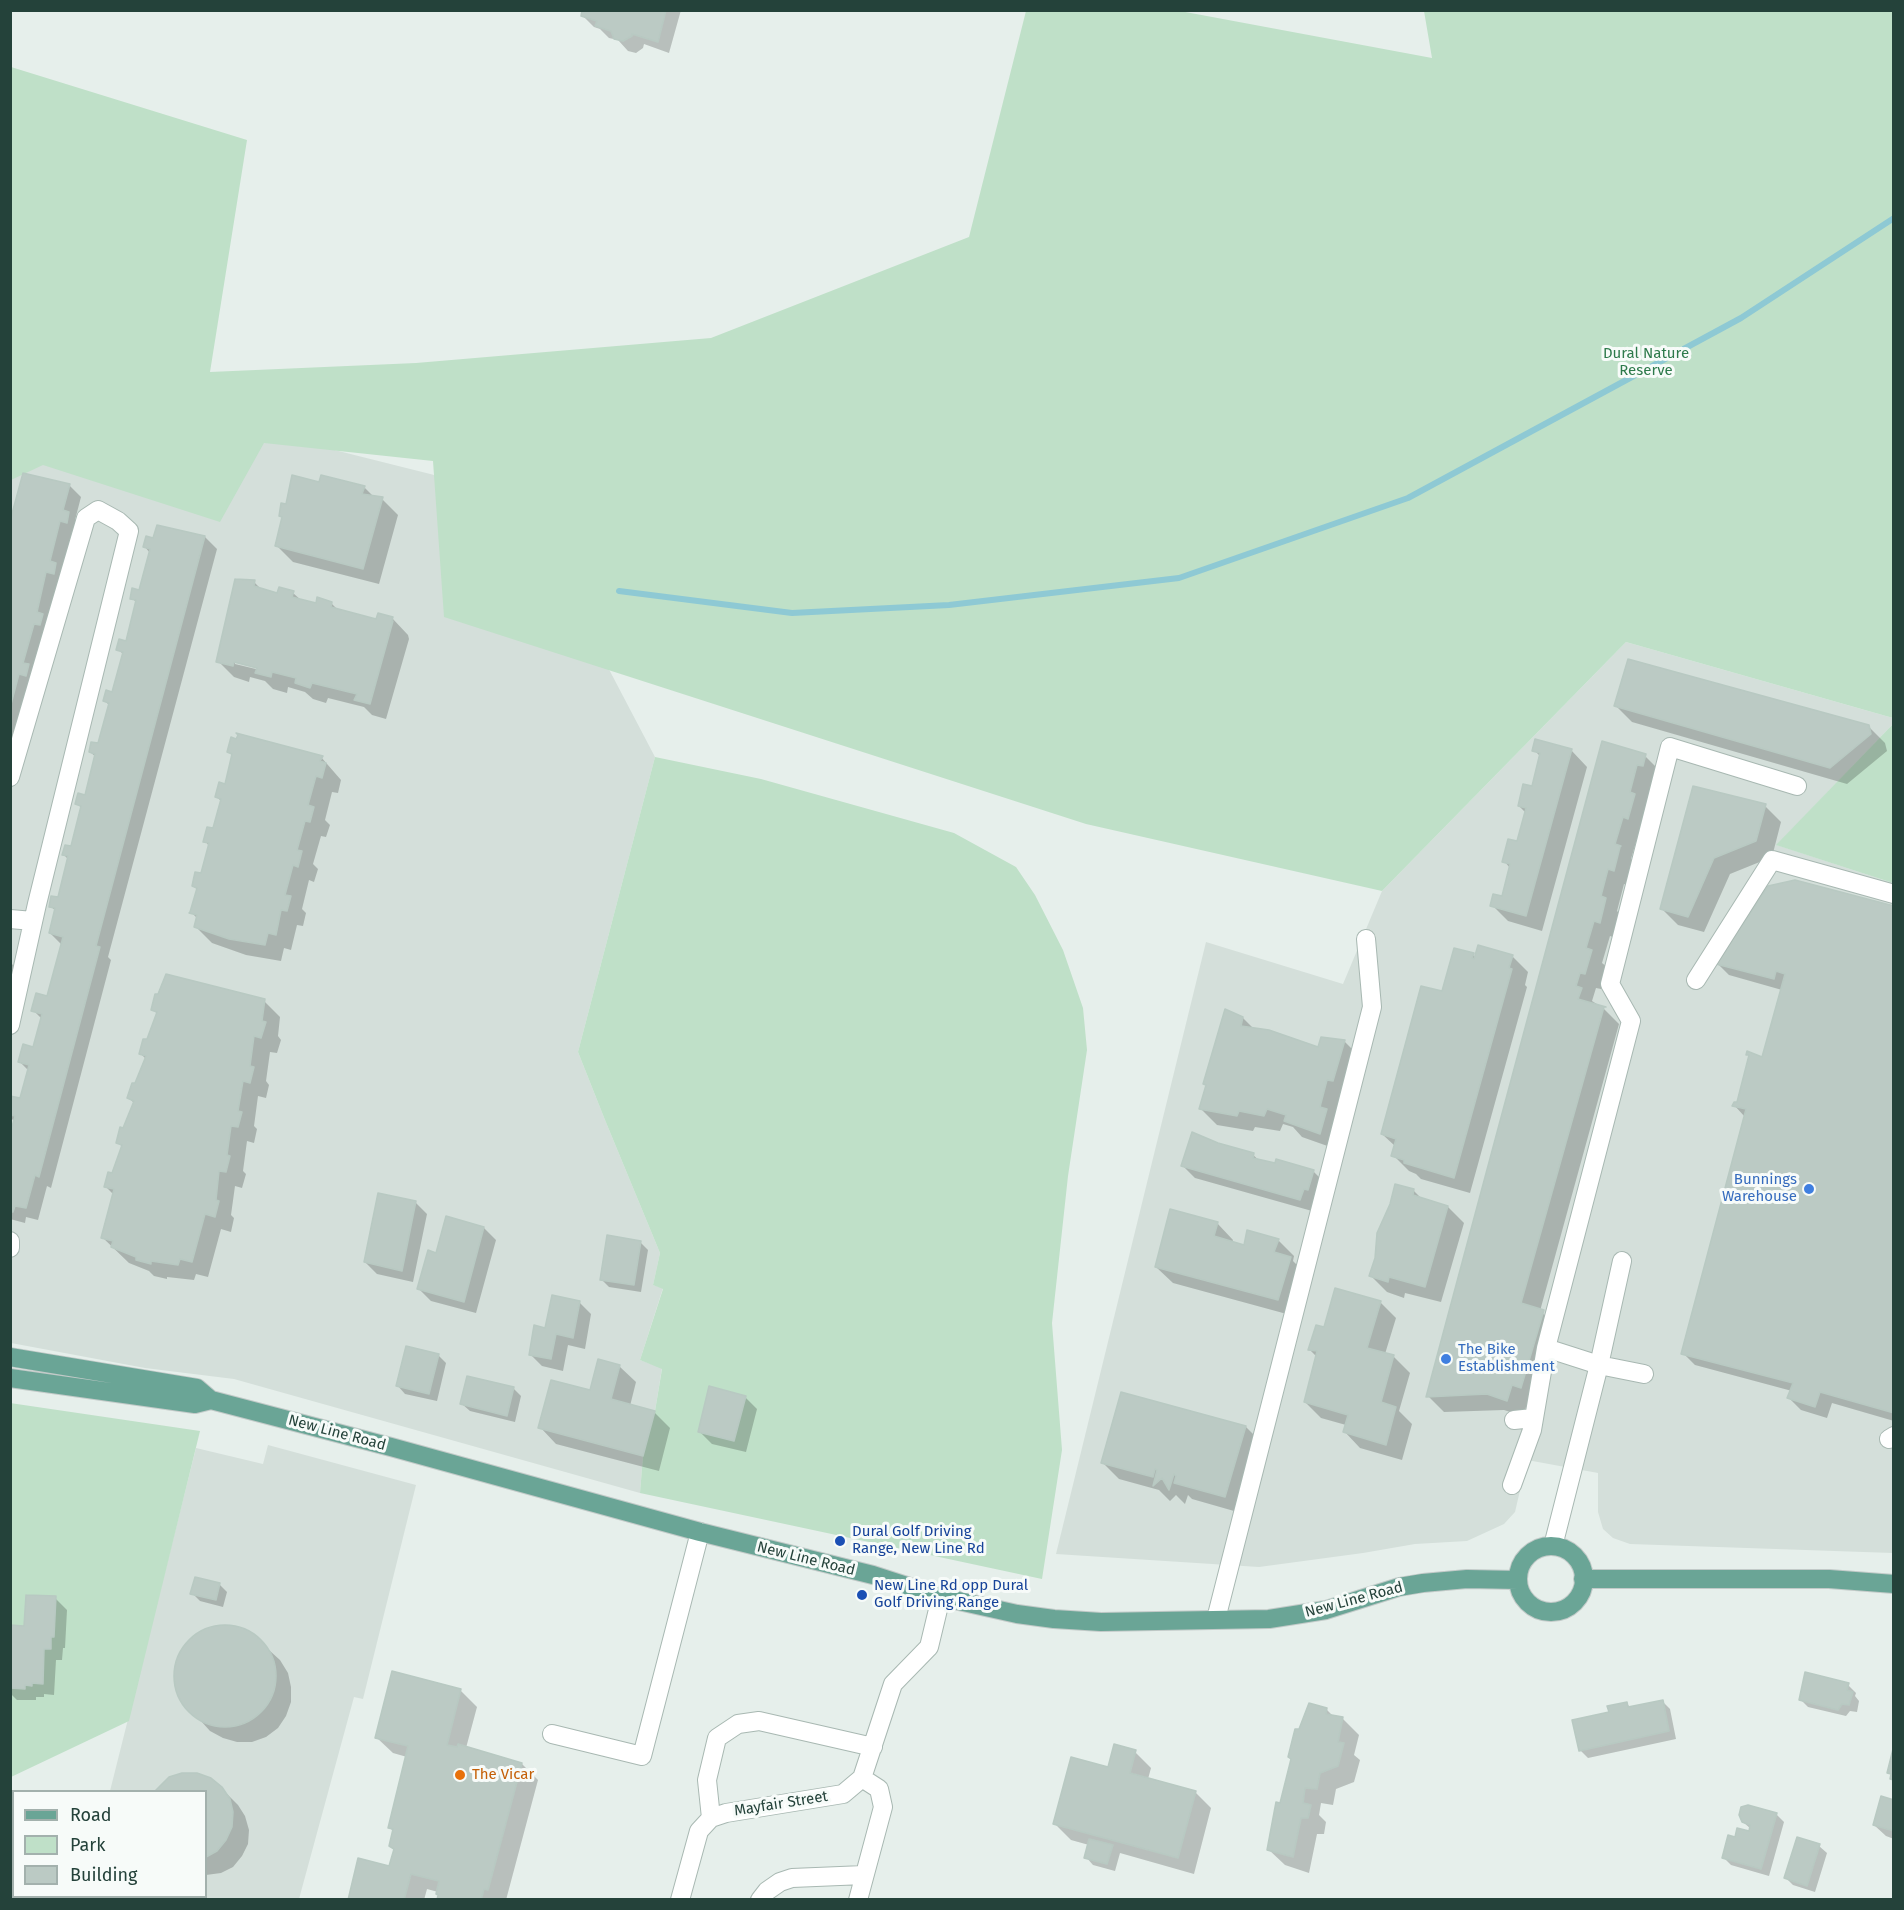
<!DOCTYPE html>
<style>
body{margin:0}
#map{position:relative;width:1904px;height:1910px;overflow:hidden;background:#e6efeb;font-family:"Fira Sans",sans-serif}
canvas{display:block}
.frame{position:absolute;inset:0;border:12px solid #24423a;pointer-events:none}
.legend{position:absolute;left:12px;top:1790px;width:195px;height:108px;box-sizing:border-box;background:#f7fbf9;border:2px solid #a3b1ad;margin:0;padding:8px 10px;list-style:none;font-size:18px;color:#24423a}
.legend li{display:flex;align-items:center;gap:12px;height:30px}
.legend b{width:30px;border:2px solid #a3b1ad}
</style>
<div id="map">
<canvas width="1904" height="1910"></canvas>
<div class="frame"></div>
<ul class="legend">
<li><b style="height:8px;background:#6aa596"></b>Road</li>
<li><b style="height:16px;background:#bfe0c8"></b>Park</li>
<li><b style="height:16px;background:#bbcac4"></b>Building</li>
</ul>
</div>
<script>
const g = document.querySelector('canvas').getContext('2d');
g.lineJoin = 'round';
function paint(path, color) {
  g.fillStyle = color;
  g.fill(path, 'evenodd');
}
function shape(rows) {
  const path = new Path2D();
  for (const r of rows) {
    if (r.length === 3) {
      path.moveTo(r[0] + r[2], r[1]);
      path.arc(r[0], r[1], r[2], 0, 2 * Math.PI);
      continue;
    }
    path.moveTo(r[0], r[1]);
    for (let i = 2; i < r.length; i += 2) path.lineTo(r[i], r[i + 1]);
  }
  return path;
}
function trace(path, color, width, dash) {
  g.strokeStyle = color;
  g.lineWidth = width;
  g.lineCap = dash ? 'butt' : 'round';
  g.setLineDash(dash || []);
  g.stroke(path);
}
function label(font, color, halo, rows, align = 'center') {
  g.font = font + ' "Fira Sans",sans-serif';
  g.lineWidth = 6;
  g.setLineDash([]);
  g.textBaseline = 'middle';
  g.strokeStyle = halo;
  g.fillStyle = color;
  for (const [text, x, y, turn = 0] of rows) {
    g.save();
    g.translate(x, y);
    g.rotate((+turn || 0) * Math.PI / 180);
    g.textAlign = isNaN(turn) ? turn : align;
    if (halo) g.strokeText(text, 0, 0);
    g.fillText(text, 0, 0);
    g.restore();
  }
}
paint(shape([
 [111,394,518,496,655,757,578,1052,605,1120,660,1253,653,1285,663,1288,640,1360,662,1368,655,1411,643,1456,640,1493,234,1379,145,1368,11,1343,11,442],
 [1626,642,1893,718,1893,724,1777,845,1893,883,1893,1553,1630,1544,1613,1538,1603,1529,1598,1512,1598,1473,1527,1460,1515,1512,1504,1524,1467,1541,1415,1544,1363,1553,1259,1567,1056,1554,1206,942,1343,984,1382,891],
 [268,1445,416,1485,363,1699,354,1697,299,1899,82,1900,82,1896,206,1896,206,1792,110,1791,196,1448,263,1464]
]), '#d4dfda');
paint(shape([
 [1026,11,1180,11,1432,58,1424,11,1893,11,1893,718,1626,642,1382,891,1086,824,444,617,433,461,264,443,220,522,43,465,11,480,11,67,247,140,210,372,416,363,711,338,969,237],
 [1893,724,1893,883,1776,845],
 [655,757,761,779,954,833,1016,867,1035,895,1063,950,1083,1008,1087,1050,1068,1176,1052,1323,1062,1450,1042,1579,640,1493,643,1456,655,1411,662,1369,640,1360,663,1289,653,1285,660,1253,605,1120,578,1052],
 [10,1403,200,1431,129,1721,11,1777]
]), '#bfe0c8');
paint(shape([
 [583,10,681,10,669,53,644,44,643,48,636,53,628,51,618,40,609,38,600,29,594,27,582,15],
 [320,483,364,487,374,497,382,499,398,515,379,584,293,562,277,546,287,506],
 [69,485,81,497,75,520,80,525,78,534,72,532,10,765,10,527],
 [158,526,205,537,217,549,108,957,111,960,51,1188,47,1186,38,1220,26,1217,25,1223,10,1219,10,1140,15,1122,10,1117,10,1097,21,1100,29,1071,19,1061,34,1049,42,1019,33,1010,48,998,62,945,50,933,56,911,50,906,59,899,69,860,64,855,72,848,82,809,77,803,86,797,96,757,90,752,99,745,110,706,104,700,113,694,124,655,118,649,127,642,137,603,132,598,140,592,150,553,145,547,154,540],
 [254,582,263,591,278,595,293,593,302,601,317,605,331,603,339,611,377,621,392,618,408,635,409,639,386,719,372,715,364,707,328,698,326,703,313,699,305,692,288,687,287,693,273,689,265,681,250,677,249,682,234,677,218,661],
 [235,660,264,668,264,671,235,664],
 [1616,706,1869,727,1885,743,1887,751,1847,784,1632,722],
 [1603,743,1644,755,1660,771,1643,833,1639,832,1631,859,1635,863,1629,886,1624,884,1617,911,1621,915,1615,938,1610,936,1602,963,1607,967,1601,989,1596,988,1592,1001,1603,1008,1619,1024,1540,1311,1558,1327,1537,1403,1528,1401,1523,1416,1504,1410,1444,1412,1428,1396],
 [1534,750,1571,750,1587,767,1542,931,1508,921,1492,905,1503,898,1510,868,1504,861,1518,843,1526,813,1519,806,1533,788,1541,757],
 [229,752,321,757,341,780,338,793,332,792,325,820,330,825,326,837,321,836,313,864,318,869,314,882,309,880,302,909,306,913,303,926,297,925,291,950,284,948,281,961,246,955,212,943,196,927,197,918,192,913,198,890,193,886,202,874,209,846,205,841,214,830,222,802,217,797,226,785,233,756],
 [1765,806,1781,822,1772,857,1730,874,1704,932,1678,925,1662,909],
 [1894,908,1894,1421,1832,1403,1827,1418,1801,1410,1789,1398,1792,1391,1695,1365,1683,1353,1745,1117,1734,1105,1738,1104,1750,1056,1748,1054,1763,1059,1782,990,1729,975,1718,964],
 [1473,955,1476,958,1512,956,1528,972,1525,985,1527,987,1470,1193,1421,1179,1416,1174,1409,1171,1393,1155,1395,1146,1382,1134,1443,993],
 [10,962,15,967,10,983],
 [264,1001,280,1017,278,1036,281,1040,277,1053,270,1052,266,1081,269,1085,266,1098,258,1096,254,1126,257,1129,254,1143,247,1141,243,1171,246,1174,242,1188,235,1186,231,1215,234,1218,231,1232,221,1229,208,1277,196,1274,194,1280,167,1277,167,1279,154,1276,149,1271,129,1263,102,1237,114,1195,106,1187,123,1148,118,1142,135,1104,129,1098,146,1059,141,1054,158,1015,153,1009],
 [1243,1018,1255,1030,1319,1049,1344,1041,1360,1057,1336,1149,1302,1137,1293,1127,1283,1124,1280,1131,1255,1127,1253,1131,1217,1125,1201,1109],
 [1253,1155,1260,1161,1313,1171,1325,1183,1312,1211,1195,1178,1183,1166],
 [1413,1190,1422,1199,1448,1207,1464,1223,1441,1302,1405,1293,1404,1298,1387,1292,1371,1276,1376,1258],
 [415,1202,427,1214,413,1282,377,1274,365,1262],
 [1217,1223,1233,1240,1232,1243,1246,1247,1278,1240,1294,1256,1293,1261,1306,1274,1294,1316,1173,1283,1156,1267],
 [484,1228,496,1240,476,1313,431,1301,419,1289,437,1255],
 [640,1242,648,1250,641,1292,609,1287,601,1279],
 [579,1302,591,1314,585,1349,568,1345,563,1371,542,1366,530,1354,547,1329],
 [1380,1302,1396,1318,1385,1354,1394,1357,1410,1373,1399,1411,1412,1424,1402,1460,1360,1448,1344,1431,1346,1425,1321,1418,1305,1402,1317,1357,1310,1350,1325,1328],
 [438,1355,446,1363,437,1401,405,1394,398,1386],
 [619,1366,636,1382,630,1406,654,1412,670,1428,659,1471,556,1444,540,1427,591,1392],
 [513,1388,521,1396,515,1422,470,1411,462,1404],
 [745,1397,757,1409,746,1452,712,1444,700,1432],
 [1246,1427,1262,1443,1241,1513,1192,1499,1188,1495,1185,1504,1176,1495,1170,1501,1159,1490,1119,1479,1103,1463],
 [219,1584,227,1592,223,1607,200,1601,192,1593],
 [55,1598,67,1610,65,1648,63,1648,62,1660,56,1660,54,1695,44,1694,44,1697,36,1697,36,1700,17,1700,10,1693,10,1627,26,1628],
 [219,1627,235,1627,250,1633,280,1660,288,1673,291,1687,291,1702,286,1716,278,1728,266,1737,252,1742,237,1742,223,1738,210,1731,183,1701,177,1686,177,1670,181,1654,190,1641,204,1631],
 [393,1673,461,1691,477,1707,466,1748,522,1764,538,1780,506,1900,439,1900,438,1892,427,1889,424,1900,349,1900,390,1868,395,1851,390,1846,394,1832,389,1827,407,1757,393,1753,376,1737],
 [1848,1685,1856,1693,1855,1696,1859,1701,1857,1712,1850,1711,1846,1716,1808,1707,1800,1699],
 [1662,1701,1670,1709,1676,1739,1588,1758,1580,1750,1610,1713,1627,1704,1631,1708],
 [1326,1709,1334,1717,1343,1719,1359,1735,1354,1755,1360,1760,1354,1782,1336,1789,1333,1805,1321,1803,1319,1815,1326,1822,1324,1834,1317,1834,1309,1873,1285,1865,1268,1849,1300,1731],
 [1135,1752,1151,1768,1148,1779,1195,1792,1211,1808,1194,1874,1120,1853,1115,1871,1093,1865,1086,1857,1089,1845,1071,1840,1055,1824,1109,1769],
 [170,1779,221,1788,238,1805,245,1816,249,1830,248,1844,242,1856,233,1867,221,1873,206,1875,206,1792,156,1792],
 [1894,1802,1894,1839,1886,1836,1874,1825],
 [1776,1814,1784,1822,1769,1876,1731,1865,1723,1857,1736,1839,1750,1833,1751,1829,1743,1822],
 [1819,1846,1827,1853,1815,1892,1793,1885,1786,1878]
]), '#0003');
trace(shape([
 [619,591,792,613,949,605,1179,578,1408,498,1741,318,1894,218]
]), '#8ec9d4', 6);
const building = shape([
 [582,10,666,10,658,42,632,34,632,36,623,41,614,39,611,31,595,26,597,21,581,16,582,10],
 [23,473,70,484,63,510,69,512,67,523,60,521,50,561,56,563,54,574,46,572,37,612,43,614,40,625,34,624,23,663,29,664,26,676,19,674,10,708,10,521,23,473],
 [292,475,319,482,321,475,365,486,362,494,383,497,363,569,275,546,282,517,279,516,281,503,286,504,292,475],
 [157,525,205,536,96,946,100,947,39,1177,35,1175,26,1208,15,1206,13,1212,10,1212,10,1134,15,1116,10,1115,10,1096,20,1098,29,1065,18,1062,23,1044,33,1047,42,1014,31,1011,36,993,47,996,63,937,49,933,55,908,49,907,51,896,58,897,68,856,62,855,65,845,71,846,81,806,75,804,78,793,85,795,95,754,89,752,91,742,98,743,109,703,103,701,106,690,112,692,123,652,116,650,119,639,126,641,136,600,130,599,132,588,139,590,150,549,143,547,146,536,153,538,157,525],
 [235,579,255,580,254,586,277,593,279,587,294,591,292,597,316,603,317,597,332,602,331,607,376,619,378,613,393,617,391,623,393,621,370,704,354,700,357,694,312,683,310,688,295,683,296,678,272,672,271,677,255,673,257,668,234,662,233,666,216,662,235,579],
 [1628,659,1869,725,1871,734,1830,768,1614,706,1628,659],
 [236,733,323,756,320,761,326,763,322,778,316,776,308,805,314,807,310,822,305,821,297,850,302,851,298,867,293,865,285,895,291,896,287,911,281,910,276,935,268,933,265,945,229,939,194,927,197,915,189,913,190,912,197,888,192,886,195,872,201,873,209,843,203,842,207,827,213,828,221,799,215,797,219,782,225,784,232,754,227,752,231,737,236,739,238,735,236,733],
 [1535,739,1572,749,1526,916,1490,906,1493,894,1502,896,1510,864,1502,862,1508,839,1517,841,1526,808,1518,806,1523,784,1532,786,1540,753,1532,751,1535,739],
 [1602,741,1646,754,1643,766,1637,765,1630,792,1635,794,1628,819,1623,817,1615,844,1621,846,1620,847,1614,871,1608,869,1601,896,1606,898,1600,923,1594,921,1586,948,1592,950,1585,974,1580,973,1576,986,1582,988,1578,999,1606,1007,1604,1007,1521,1303,1544,1310,1521,1388,1512,1385,1507,1401,1487,1394,1426,1397,1602,741],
 [1693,786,1766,804,1756,841,1714,858,1688,917,1660,909,1693,786],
 [1795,880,1894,906,1894,1413,1820,1392,1815,1407,1787,1398,1793,1383,1681,1354,1746,1109,1732,1106,1734,1102,1737,1102,1749,1055,1746,1055,1747,1051,1762,1057,1785,974,1776,971,1774,979,1716,964,1768,886,1795,880],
 [1478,945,1513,955,1509,968,1512,969,1454,1178,1404,1163,1404,1160,1391,1156,1396,1139,1381,1134,1421,986,1442,991,1454,948,1474,953,1472,958,1474,959,1478,945],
 [166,974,265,999,262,1021,266,1022,261,1038,254,1036,250,1066,254,1067,250,1083,243,1081,238,1111,242,1112,238,1127,231,1126,227,1155,230,1156,226,1172,219,1171,216,1200,219,1201,215,1217,205,1214,192,1262,180,1259,178,1265,151,1261,151,1264,136,1260,136,1257,111,1247,113,1241,101,1238,114,1189,104,1187,108,1172,112,1173,122,1145,116,1143,120,1127,123,1128,134,1101,127,1098,132,1083,135,1083,146,1056,139,1054,143,1039,147,1039,157,1012,151,1010,155,994,158,994,166,974],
 [1225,1009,1243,1017,1241,1026,1269,1030,1318,1047,1321,1037,1345,1040,1333,1081,1327,1080,1320,1107,1327,1109,1320,1134,1284,1121,1286,1115,1267,1109,1264,1116,1239,1111,1237,1116,1199,1109,1206,1085,1203,1084,1225,1009],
 [1192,1132,1218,1143,1254,1153,1253,1158,1275,1163,1276,1159,1314,1170,1308,1190,1304,1189,1300,1200,1181,1166,1192,1132],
 [1395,1184,1414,1189,1413,1195,1448,1206,1425,1287,1389,1277,1388,1282,1369,1276,1375,1258,1377,1233,1390,1204,1395,1184],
 [378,1193,416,1201,402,1271,364,1262,378,1193],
 [1170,1209,1218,1222,1214,1236,1244,1245,1247,1230,1279,1239,1274,1252,1291,1257,1278,1300,1155,1267,1170,1209],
 [446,1216,484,1227,464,1302,417,1289,428,1250,436,1253,446,1216],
 [607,1235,641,1241,634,1285,600,1280,607,1235],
 [1335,1288,1381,1301,1367,1348,1394,1355,1381,1402,1396,1407,1386,1445,1343,1432,1348,1415,1304,1402,1317,1351,1308,1350,1316,1325,1324,1327,1335,1288],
 [552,1295,580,1301,573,1338,556,1334,551,1359,529,1355,534,1325,545,1328,552,1295],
 [406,1346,439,1354,429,1394,396,1386,406,1346],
 [598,1359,620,1365,611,1399,655,1411,643,1456,538,1428,551,1380,590,1390,598,1359],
 [467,1376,514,1387,507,1416,460,1404,467,1376],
 [709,1386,746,1396,734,1441,698,1432,709,1386],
 [1121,1392,1246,1426,1225,1497,1174,1483,1176,1476,1174,1474,1169,1490,1162,1478,1153,1486,1157,1470,1155,1469,1153,1477,1101,1463,1121,1392],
 [195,1577,220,1583,216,1600,190,1594,195,1577],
 [26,1595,56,1596,54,1637,51,1637,51,1649,44,1649,43,1684,32,1683,32,1686,25,1685,25,1689,10,1688,10,1625,24,1626,26,1595],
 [225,1676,51],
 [392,1671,461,1689,447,1745,457,1747,458,1744,522,1763,488,1890,484,1889,481,1900,437,1900,438,1895,436,1894,439,1881,411,1874,404,1900,348,1900,358,1858,389,1866,394,1849,389,1846,393,1829,388,1828,408,1746,375,1738,392,1671],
 [1805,1672,1849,1683,1847,1690,1853,1692,1849,1705,1842,1704,1838,1710,1799,1700,1805,1672],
 [1663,1700,1669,1731,1579,1751,1572,1720,1609,1712,1607,1706,1627,1702,1628,1707,1663,1700],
 [1309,1703,1327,1708,1326,1714,1343,1717,1338,1742,1344,1743,1338,1766,1320,1773,1317,1789,1305,1788,1303,1803,1311,1805,1308,1818,1301,1818,1293,1857,1267,1850,1276,1802,1280,1803,1291,1759,1288,1757,1295,1729,1299,1729,1309,1703],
 [1114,1744,1136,1750,1130,1773,1196,1791,1178,1858,1053,1824,1071,1757,1108,1767,1114,1744],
 [1894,1745,1894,1780,1890,1779,1891,1774,1887,1773,1894,1745],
 [182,1773,197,1773,211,1778,222,1787,230,1799,233,1812,232,1827,226,1840,217,1851,206,1857,206,1792,154,1792,169,1777,182,1773],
 [1881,1796,1894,1800,1894,1831,1873,1825,1881,1796],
 [1748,1805,1777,1813,1761,1869,1722,1858,1728,1835,1735,1837,1737,1828,1749,1831,1750,1825,1742,1822,1739,1815,1741,1807,1748,1805],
 [1797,1837,1820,1844,1807,1886,1784,1878,1797,1837],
 [1089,1839,1113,1845,1107,1864,1084,1858,1089,1839]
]);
paint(building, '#bbcac4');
trace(building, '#b8c9c2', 1.5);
const minor = shape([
 [10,777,86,518,98,510,118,521,129,531,37,904,10,1025],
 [10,919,33,921],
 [1696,980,1772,860,1894,894],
 [10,1241,10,1248],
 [1644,1374,1599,1365,1546,1348,1631,1021,1610,984,1670,747,1797,786],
 [1514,1420,1533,1418],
 [1889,1439,1894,1436],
 [1512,1485,1532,1430,1546,1348],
 [1553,1546,1599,1365,1622,1261],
 [1216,1619,1372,1007,1366,939],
 [552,1734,642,1756,700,1532],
 [862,1778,893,1684,929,1647,941,1597],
 [711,1818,707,1780,717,1738,738,1724,759,1721,873,1747],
 [680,1900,699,1831,711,1818,726,1813,843,1794,862,1778],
 [760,1900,767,1891,780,1882,792,1878,864,1875],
 [858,1900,883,1807,879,1789,862,1778]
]);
const major = shape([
 [10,1357,197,1388,211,1400,391,1447,700,1532,873,1575,941,1597,1017,1614,1054,1619,1101,1622,1269,1619,1326,1610,1399,1587,1423,1583,1467,1579,1518,1580],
 [10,1378,195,1404,211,1400],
 [1551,1579,33],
 [1583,1579,1829,1579,1894,1584]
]);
trace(minor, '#a8b8b2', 20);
trace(major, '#c2cac8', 20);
trace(minor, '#fff', 18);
trace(major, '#6aa596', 18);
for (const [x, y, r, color] of [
 [1809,1189,6,"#3f7fe0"],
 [1446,1359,6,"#3f7fe0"],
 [840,1541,6,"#1a4fb4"],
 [862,1595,6,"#1a4fb4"],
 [460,1775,6,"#e8710a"]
]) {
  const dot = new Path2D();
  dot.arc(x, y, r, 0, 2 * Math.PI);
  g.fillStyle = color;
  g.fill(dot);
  trace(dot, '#f7fbf9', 2);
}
label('15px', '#2d7a4b', '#f7fbf9', [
 ["Dural Nature",1646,354],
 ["Reserve",1646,371]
]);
label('15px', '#366cbe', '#f7fbf9', [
 ["Bunnings",1797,1180],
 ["Warehouse",1797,1197],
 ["The Bike",1458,1350,"left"],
 ["Establishment",1458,1367,"left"]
], 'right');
label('15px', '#24423a', '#f7fbf9', [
 ["New Line Road",337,1433,15],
 ["New Line Road",806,1559,14],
 ["New Line Road",1354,1600,-15],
 ["Mayfair Street",781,1804,-9]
]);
label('15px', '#164399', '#f7fbf9', [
 ["Dural Golf Driving",852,1532],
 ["Range, New Line Rd",852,1549],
 ["New Line Rd opp Dural",874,1586],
 ["Golf Driving Range",874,1603]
], 'left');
label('15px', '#c56008', '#f7fbf9', [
 ["The Vicar",472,1775]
], 'left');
</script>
